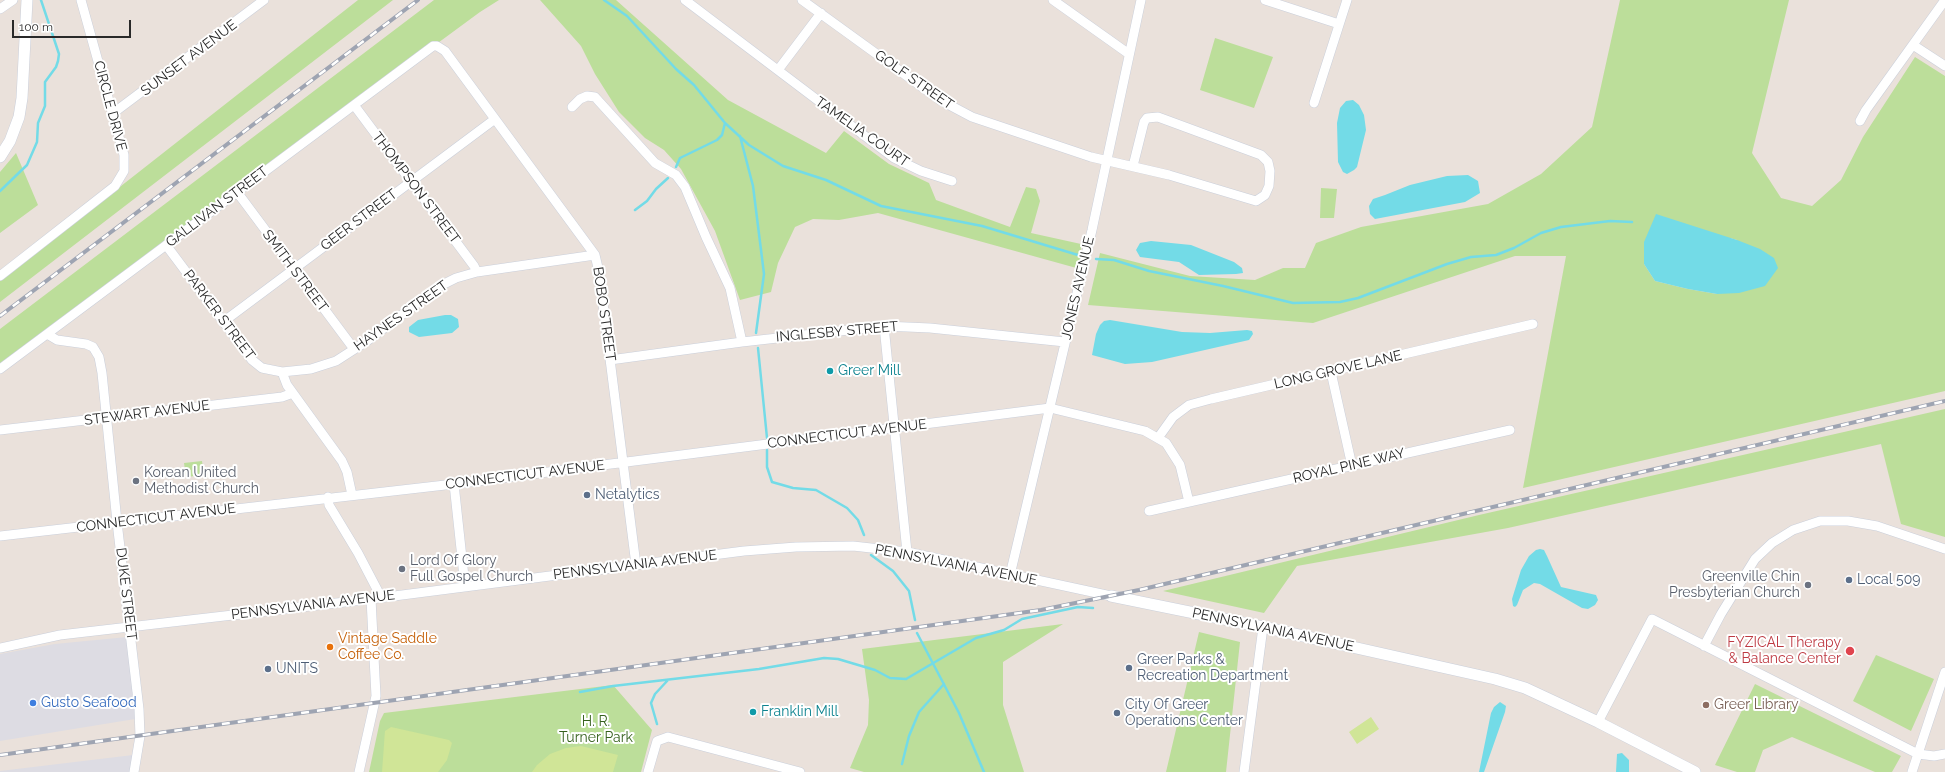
<!DOCTYPE html>
<style>
body{margin:0}
#map{position:relative;width:1945px;height:772px;overflow:hidden;background:#eae1db;font-family:Raleway,sans-serif}
canvas{display:block}
.scale{position:absolute;left:12px;top:20px;width:119px;height:18px;box-sizing:border-box;border:2px solid #292929;border-top:0;padding-left:5px;font-size:12px;line-height:14px;white-space:nowrap;color:#292929;-webkit-text-stroke:3px #fff;paint-order:stroke}
</style>
<div id="map">
<canvas width="1945" height="772"></canvas>
<div class="scale">100 m</div>
</div>
<script>
const g = document.querySelector('canvas').getContext('2d');
g.lineJoin = 'round';
function paint(path, color) {
  g.fillStyle = color;
  g.fill(path, 'evenodd');
}
function shape(rows) {
  const path = new Path2D();
  for (const r of rows) {
    path.moveTo(r[0], r[1]);
    for (let i = 2; i < r.length; i += 2) path.lineTo(r[i], r[i + 1]);
  }
  return path;
}
function trace(path, color, width, dash) {
  g.strokeStyle = color;
  g.lineWidth = width;
  g.lineCap = dash ? 'butt' : 'round';
  g.setLineDash(dash || []);
  g.stroke(path);
}
function label(font, color, halo, rows, align = 'center') {
  g.font = font + ' Raleway,sans-serif';
  g.lineWidth = 4;
  g.setLineDash([]);
  g.textBaseline = 'middle';
  g.strokeStyle = halo;
  g.fillStyle = color;
  for (const [text, x, y, turn = 0] of rows) {
    g.save();
    g.translate(x, y);
    g.rotate((+turn || 0) * Math.PI / 180);
    g.textAlign = isNaN(turn) ? turn : align;
    if (halo) g.strokeText(text, 0, 0);
    g.fillText(text, 0, 0);
    g.restore();
  }
}
paint(shape([
 [127,637,135,719,0,741,0,654,55,644],
 [133,755,130,772,0,772,0,771]
]), '#dddce3');
paint(shape([
 [358,0,393,0,0,302,0,281],
 [434,0,499,0,480,12,0,365,0,329],
 [540,0,616,0,728,100,826,153,844,131,889,164,929,183,936,200,1010,227,1026,187,1036,189,1040,201,1031,233,1081,244,1080,269,878,213,839,220,813,219,795,227,778,263,771,292,740,300,715,231,681,169,664,150,645,138,619,112,595,74,581,46],
 [1620,0,1789,0,1752,153,1781,198,1812,206,1841,180,1863,137,1915,57,1945,76,1945,391,1523,488,1566,256,1515,256,1313,323,1088,305,1100,253,1190,276,1255,280,1283,268,1305,268,1316,243,1361,227,1488,204,1541,174,1592,127],
 [1730,238,1737,240,1717,294,1688,289,1655,281,1644,264],
 [1215,38,1273,57,1254,108,1200,90],
 [16,153,38,205,0,233,0,172],
 [1321,188,1337,189,1334,218,1320,218],
 [1945,409,1945,537,1901,524,1881,444,1508,528,1297,566,1264,613,1163,591,1479,515],
 [202,461,204,475,186,477,184,463],
 [1063,624,1003,662,1003,705,1024,772,864,772,850,768,868,725,869,700,862,649],
 [1199,632,1240,642,1226,772,1166,772],
 [1876,655,1934,679,1911,731,1853,701],
 [1755,684,1901,756,1892,772,1875,772,1792,737,1763,750,1755,772,1737,772,1715,765],
 [613,685,652,730,641,772,369,772,380,721,384,713]
]), '#bcde9a');
paint(shape([
 [1371,717,1379,729,1357,744,1349,732],
 [391,727,449,740,452,743,447,760,438,772,382,772,385,731],
 [581,746,618,755,613,772,532,772,537,765,550,754,566,748]
]), '#d0e597');
paint(shape([
 [1353,100,1359,105,1364,115,1366,130,1357,167,1354,170,1347,174,1343,172,1338,162,1337,123,1340,108,1346,101],
 [1468,175,1478,181,1480,193,1465,202,1375,219,1370,214,1369,206,1373,199,1385,195,1410,185,1447,176],
 [1656,214,1737,240,1760,249,1774,258,1778,268,1765,286,1739,293,1717,294,1688,289,1655,281,1644,264,1644,242],
 [1151,241,1191,245,1234,262,1242,268,1243,273,1236,274,1199,275,1179,262,1140,257,1136,250,1140,243],
 [445,315,451,315,458,319,459,327,452,333,419,337,409,332,409,327,418,320],
 [1110,320,1182,332,1210,333,1247,330,1252,331,1253,334,1249,340,1152,362,1125,364,1092,355,1096,334,1100,325,1104,321],
 [1540,549,1544,550,1547,556,1561,587,1596,595,1598,600,1595,605,1588,609,1582,608,1540,584,1534,583,1523,590,1517,605,1515,607,1513,606,1512,599,1521,570,1529,556,1536,550],
 [1500,702,1506,706,1505,712,1484,772,1479,772,1491,713,1494,707],
 [1622,753,1629,760,1629,772,1616,772,1617,754]
]), '#73dbe7');
trace(shape([
 [604,0,627,16,676,69,694,85,725,123,749,145,783,166,826,180,881,206,982,226,1078,255],
 [740,136,753,186,764,274,756,333],
 [676,167,680,158,717,140,722,135,725,123],
 [0,191,27,165,37,142,38,123,45,106,45,82,56,67,58,61,59,54,41,0],
 [635,210,647,201,656,189,668,178],
 [1096,259,1114,260,1149,271,1223,286,1293,303,1340,302,1358,298,1447,264,1471,257,1496,255,1514,248,1541,233,1561,227,1610,221,1632,222],
 [758,348,767,438],
 [767,450,767,467,772,482,793,488,816,490,847,508,858,520,864,535],
 [871,555,893,571,909,591,915,620],
 [917,633,959,713,984,772],
 [580,692,613,686,759,669,824,658,838,659,875,670,890,678,906,679,976,638,1004,630,1022,619,1078,607,1093,608],
 [657,724,651,703,655,694,668,680],
 [902,764,909,736,919,712,944,684]
]), '#73dbe7', 2.5);
const minor = shape([
 [685,0,894,158,921,171,952,181],
 [802,0,940,100,972,117,1091,157,1169,175,1256,201,1265,195,1269,186,1270,171,1268,162,1261,155,1158,117,1147,118,1144,122,1133,166],
 [1053,0,1129,54],
 [1265,0,1339,24],
 [0,9,13,0],
 [1913,45,1945,66],
 [778,70,821,13],
 [1314,103,1347,0],
 [354,105,474,266,477,272],
 [572,107,580,99,587,96,595,97,655,163,676,175,685,187,706,237,730,288,742,342],
 [112,114,264,0],
 [1860,121,1866,110,1945,0],
 [237,192,354,349],
 [166,245,252,360,262,368,282,372,311,369,336,361,367,341,440,286,456,278,477,272,595,255],
 [0,276,115,186,124,171,124,155,81,0],
 [223,322,495,119],
 [884,326,907,552],
 [47,334,57,340,86,344,93,347,99,357,102,373,117,522,139,709,140,736,134,772],
 [610,360,742,342,884,326,930,328,1065,342],
 [0,369,429,49,433,46,437,46,445,51,595,255,599,272,636,565],
 [282,372,287,385,342,461,347,472,352,495],
 [1331,372,1352,466],
 [0,430,282,397,293,393],
 [1158,438,1173,417,1189,405,1211,399,1533,324],
 [454,484,465,586],
 [328,497,329,505,358,553,381,597],
 [1149,511,1510,430],
 [0,536,454,484,1050,408,1145,431,1166,443,1180,465,1189,502],
 [1010,575,1092,230,1141,0],
 [1704,646,1721,614,1755,559,1772,543,1793,530,1820,521,1848,521,1877,526,1945,549],
 [0,648,60,635,371,599,744,551,796,547,853,546,907,552,1111,596],
 [1598,722,1652,619,1918,754,1934,756,1945,754],
 [359,772,376,696,371,599],
 [648,772,657,741,668,737,800,772],
 [1244,772,1263,627],
 [1912,772,1945,672]
]);
const tertiary = shape([
 [0,157,10,141,19,117,22,98,27,0],
 [1111,596,1263,627,1495,679,1525,688,1598,722,1695,772]
]);
trace(minor, '#cacfda', 10);
trace(tertiary, '#cacfda', 12);
trace(minor, '#fff', 9);
trace(tertiary, '#fff', 11);
const rail = shape([
 [0,316,418,0],
 [0,755,1041,610,1139,590,1945,401]
]);
trace(rail, '#9ea4b2', 4);
trace(rail, '#fff', 2.5, [8]);
for (const [x, y, r, color] of [
 [830,371,4,"#0f9aa8"],
 [136,481,4,"#6b7280"],
 [587,495,4,"#5c6f8a"],
 [402,569,4,"#6b7280"],
 [1849,580,4,"#5c6f8a"],
 [1808,585,4,"#6b7280"],
 [330,647,4,"#e8710a"],
 [1850,651,5,"#e0444e"],
 [1129,668,4,"#5c6f8a"],
 [268,669,4,"#5c6f8a"],
 [33,703,4,"#3f7fe0"],
 [1706,705,4,"#8d6e63"],
 [753,712,4,"#0f9aa8"],
 [1117,713,4,"#5c6f8a"]
]) {
  const dot = new Path2D();
  dot.arc(x, y, r, 0, 2 * Math.PI);
  g.fillStyle = color;
  g.fill(dot);
  trace(dot, '#fff', 1.5);
}
label('14px', '#292929', '#fff', [
 ["SUNSET AVENUE",189,58,-37],
 ["GOLF STREET",914,80,35],
 ["CIRCLE DRIVE",110,106,75],
 ["TAMELIA COURT",862,132,35],
 ["THOMPSON STREET",416,188,53],
 ["GALLIVAN STREET",217,207,-37],
 ["GEER STREET",359,220,-37],
 ["SMITH STREET",295,271,53],
 ["JONES AVENUE",1078,288,-77],
 ["BOBO STREET",604,314,82],
 ["PARKER STREET",219,315,53],
 ["HAYNES STREET",401,316,-35],
 ["INGLESBY STREET",837,332,-5],
 ["LONG GROVE LANE",1338,370,-13],
 ["STEWART AVENUE",147,413,-7],
 ["CONNECTICUT AVENUE",847,434,-7],
 ["ROYAL PINE WAY",1349,466,-13],
 ["CONNECTICUT AVENUE",525,475,-7],
 ["CONNECTICUT AVENUE",156,518,-7],
 ["PENNSYLVANIA AVENUE",635,565,-7],
 ["PENNSYLVANIA AVENUE",956,565,11],
 ["DUKE STREET",126,594,83],
 ["PENNSYLVANIA AVENUE",313,605,-7],
 ["PENNSYLVANIA AVENUE",1273,630,12]
]);
label('14px', '#0d838f', '#fff', [
 ["Greer Mill",838,371],
 ["Franklin Mill",761,712]
], 'left');
label('14px', '#5b616d', '#fff', [
 ["Korean United",144,473],
 ["Methodist Church",144,489],
 ["Lord Of Glory",410,561],
 ["Full Gospel Church",410,577],
 ["Greenville Chin",1800,577,"right"],
 ["Presbyterian Church",1800,593,"right"]
], 'left');
label('14px', '#4e5e75', '#fff', [
 ["Netalytics",595,495],
 ["Local 509",1857,580],
 ["Greer Parks &",1137,660],
 ["Recreation Department",1137,676],
 ["UNITS",276,669],
 ["City Of Greer",1125,705],
 ["Operations Center",1125,721]
], 'left');
label('14px', '#c56008', '#fff', [
 ["Vintage Saddle",338,639],
 ["Coffee Co.",338,655]
], 'left');
label('14px', '#be3a42', '#fff', [
 ["FYZICAL Therapy",1841,643],
 ["& Balance Center",1841,659]
], 'right');
label('14px', '#366cbe', '#fff', [
 ["Gusto Seafood",41,703]
], 'left');
label('14px', '#785e54', '#fff', [
 ["Greer Library",1714,705]
], 'left');
label('14px', '#36611e', '#fff', [
 ["H. R.",596,722],
 ["Turner Park",596,738]
]);
</script>
